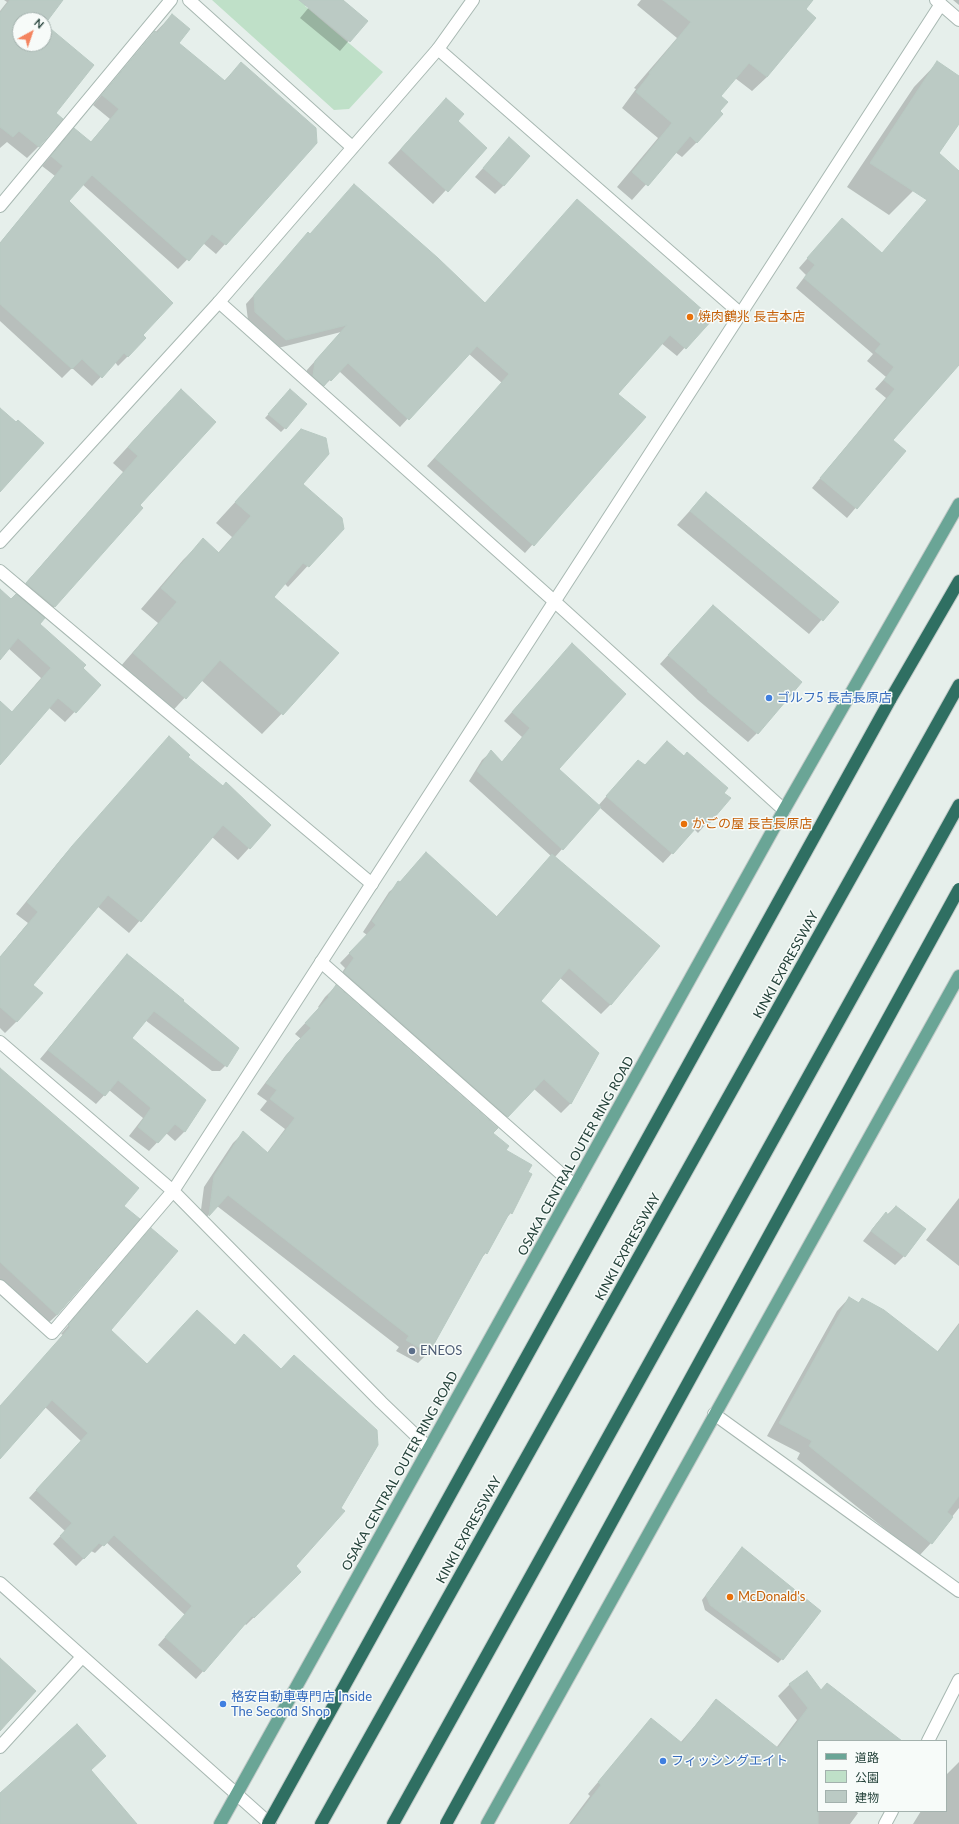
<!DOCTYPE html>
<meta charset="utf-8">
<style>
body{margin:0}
#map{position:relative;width:959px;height:1824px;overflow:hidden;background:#e6efeb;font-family:Lato,"Noto Sans JP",sans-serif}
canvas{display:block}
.legend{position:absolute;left:817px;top:1740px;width:130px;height:72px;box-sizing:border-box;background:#f7fbf9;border:1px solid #a3b1ad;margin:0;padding:5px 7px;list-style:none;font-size:12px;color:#24423a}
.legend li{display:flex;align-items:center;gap:8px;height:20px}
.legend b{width:20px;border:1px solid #a3b1ad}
.north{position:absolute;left:12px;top:12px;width:40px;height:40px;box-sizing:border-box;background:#f7fbf9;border:1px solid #a3b1ad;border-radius:50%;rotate:40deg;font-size:11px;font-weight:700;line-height:16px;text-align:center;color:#24423a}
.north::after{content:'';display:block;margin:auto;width:14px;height:18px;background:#f4845f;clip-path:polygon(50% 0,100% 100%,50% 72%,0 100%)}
</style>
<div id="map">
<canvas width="959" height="1824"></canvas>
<ul class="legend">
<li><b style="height:5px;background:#6aa596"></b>道路</li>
<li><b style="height:11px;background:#bfe0c8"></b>公園</li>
<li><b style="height:11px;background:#bbcac4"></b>建物</li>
</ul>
<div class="north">N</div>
</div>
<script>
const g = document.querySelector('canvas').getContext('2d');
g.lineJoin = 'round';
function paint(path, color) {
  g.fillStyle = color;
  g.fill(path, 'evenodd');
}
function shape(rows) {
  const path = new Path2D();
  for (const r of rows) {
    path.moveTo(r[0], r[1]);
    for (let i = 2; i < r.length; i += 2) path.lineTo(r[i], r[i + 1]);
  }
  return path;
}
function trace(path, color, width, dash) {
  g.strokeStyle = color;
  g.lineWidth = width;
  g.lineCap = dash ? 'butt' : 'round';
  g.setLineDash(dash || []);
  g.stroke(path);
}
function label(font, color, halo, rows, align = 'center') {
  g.font = font + ' Lato,"Noto Sans JP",sans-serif';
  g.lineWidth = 3;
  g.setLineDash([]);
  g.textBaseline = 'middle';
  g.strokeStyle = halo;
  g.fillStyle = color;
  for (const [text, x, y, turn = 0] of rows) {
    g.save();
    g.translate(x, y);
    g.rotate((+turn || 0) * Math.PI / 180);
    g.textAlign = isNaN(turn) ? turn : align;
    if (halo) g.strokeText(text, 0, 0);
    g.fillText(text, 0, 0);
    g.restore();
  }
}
paint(shape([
 [212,0,309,0,305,6,383,72,349,109,334,110]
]), '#bfe0c8');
paint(shape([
 [4,0,62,0,44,24,44,20,20,20,20,44,44,44,44,25,54,113,39,146,27,158,7,142,0,148,0,11,7,2],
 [315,0,341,0,366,21,340,51,300,18],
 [641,0,812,0,804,10,767,77,752,91,735,78,720,96,697,142,682,157,675,152,632,200,617,187,658,138,622,108,636,89,634,88,677,38,637,5],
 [953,0,959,0,959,5],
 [172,15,178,43,224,81,241,64,316,143,216,254,203,243,178,269,82,184,67,201,141,335,128,356,118,366,115,362,92,386,72,368,62,378,0,321,0,243,55,176,42,166,65,139,74,130,90,143,110,119,93,105,146,42],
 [937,63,959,77,959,123,913,191,889,215,847,187,914,87],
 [433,113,456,122,485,148,433,204,388,163],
 [509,139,504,185,495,194,475,177],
 [959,184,959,363,891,440,904,451,847,518,812,488,886,398,875,389,886,377,867,361,873,354,796,288,806,275,799,268,833,229,882,254,902,231],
 [308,234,484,304,711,319,677,356,661,343,617,395,644,418,525,553,427,466,502,383,468,353,400,427,339,371,322,388,305,384,307,370,341,332,278,348,248,320,246,304],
 [286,395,285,428,281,432,265,418],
 [165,406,138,505,142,508,39,624,100,685,65,722,48,707,0,764,0,721,11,713,41,678,8,648,0,658,0,602,11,600,123,472,113,463],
 [301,430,302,484,343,528,288,587,284,583,273,597,337,653,320,674,262,734,201,680,166,718,114,674,158,623,141,609,183,560,203,540,218,553,232,537,216,523],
 [706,493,837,602,809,634,677,525],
 [713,606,757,733,748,742,698,700,660,664],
 [563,654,558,769,598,806,629,770,644,766,667,742,729,798,698,833,694,829,663,863,599,807,555,857,611,1004,601,1014,560,978,540,1001,597,1053,570,1104,561,1113,534,1089,498,1126,335,983,345,968,340,963,367,935,363,932,389,892,399,883,426,853,496,917,551,856,469,781,482,760,491,752,501,763,522,737,504,721],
 [169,737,187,757,270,825,238,860,212,837,129,933,97,906,32,985,17,1021,5,1033,0,1028,0,957,28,923,16,914,61,859],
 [127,955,182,1001,230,1061,220,1071,212,1071,145,1020,131,1038,201,1105,184,1132,175,1141,166,1133,149,1151,129,1136,143,1118,109,1090,96,1104,40,1059],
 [336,986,491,1133,504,1151,511,1213,504,1220,486,1253,479,1260,429,1352,418,1363,396,1351,399,1347,217,1206,199,1225,204,1187,233,1143,243,1133,267,1153,285,1129,260,1110,267,1101,257,1094,286,1055,301,1039,295,1034,319,1008,318,1007,325,997],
 [0,1069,123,1206,57,1315,46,1325,0,1282],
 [959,1198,959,1266,926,1240],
 [896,1207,904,1256,895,1265,863,1241,877,1223],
 [144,1237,110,1330,300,1572,246,1625,245,1624,196,1679,158,1645,185,1615,106,1542,95,1553,91,1551,76,1566,53,1544,65,1531,29,1498,81,1441,45,1407,21,1435,0,1455,0,1407,63,1335,61,1334],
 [849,1298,858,1303,862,1299,937,1352,959,1323,959,1508,931,1543,919,1556,797,1459,800,1453,767,1436,837,1311],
 [742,1548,782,1659,778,1663,705,1610,702,1600],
 [790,1684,820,1691,893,1741,818,1741,818,1811,855,1811,858,1813,850,1824,569,1824,590,1796,588,1794,651,1719,680,1743,716,1701,776,1748,797,1720,778,1696],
 [959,1762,959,1824,913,1824,921,1811,946,1811,946,1775]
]), '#0003');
const building = shape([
 [10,0,63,0,45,24,94,65,56,113,63,119,39,147,19,131,13,137,0,127,0,13,10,0],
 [20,20,44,20,44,44,20,44,20,20],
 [299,0,343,0,368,21,350,42,299,0],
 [663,0,813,0,806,9,816,18,767,77,749,63,721,96,728,102,720,111,723,114,697,143,690,136,648,186,632,172,672,123,636,92,650,74,649,73,691,22,663,0],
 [172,14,190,29,179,43,225,81,241,62,316,128,317,143,226,245,212,234,189,261,92,175,69,201,173,303,143,335,146,338,128,357,124,353,102,378,82,359,72,369,0,304,0,243,63,166,51,156,74,128,91,142,119,109,102,95,155,31,157,33,172,14],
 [937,61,959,76,959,124,939,153,959,171,959,365,893,440,906,451,857,509,820,478,895,389,884,380,894,367,875,351,881,344,804,278,815,265,807,258,842,218,882,253,927,200,870,163,937,61],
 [446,98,464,114,458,121,487,148,448,192,401,149,446,98],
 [509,137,530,156,504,186,483,168,509,137],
 [354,184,438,258,485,303,577,199,713,319,686,349,670,335,618,394,646,417,534,546,435,458,509,374,477,346,409,420,348,363,331,381,329,379,324,386,313,376,315,361,347,325,286,340,255,312,254,295,308,232,310,234,354,184],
 [181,389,216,422,140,505,143,508,55,607,26,583,138,456,128,447,181,389],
 [290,389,307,404,286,429,268,414,290,389],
 [0,408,16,422,18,420,44,443,0,492,0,408],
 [301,429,326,438,329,454,303,484,342,518,344,529,309,567,303,563,274,597,339,653,283,715,220,660,186,699,133,653,177,602,161,588,203,538,219,553,251,516,235,502,301,429],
 [706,492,839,602,823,621,690,511,706,492],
 [0,589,11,599,16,594,45,618,40,624,86,665,83,668,101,685,76,713,58,698,0,765,0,701,12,712,51,668,18,638,0,660,0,589],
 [713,605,802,682,758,734,707,691,708,690,668,655,713,605],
 [572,643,626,694,559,769,601,807,563,850,477,771,491,750,502,762,530,728,512,712,572,643],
 [169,736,190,755,188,757,223,786,226,782,271,825,250,849,223,825,141,922,108,895,33,985,43,993,17,1022,0,1007,0,957,38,912,27,902,72,846,169,736],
 [667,741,684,756,687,752,728,788,724,793,731,798,708,825,703,820,673,854,606,796,638,760,645,765,667,741],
 [426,852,497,917,552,854,660,946,611,1005,569,968,541,1001,599,1053,571,1104,544,1079,508,1117,344,972,354,958,349,953,376,925,372,921,398,881,400,882,426,852],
 [127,954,184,1000,183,1001,239,1048,227,1067,154,1011,132,1038,206,1100,185,1132,175,1124,158,1143,138,1127,151,1108,118,1080,105,1096,48,1050,127,954],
 [336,985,498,1128,493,1133,509,1146,506,1150,532,1165,528,1172,532,1174,512,1214,510,1212,487,1254,485,1252,429,1353,406,1340,409,1336,228,1195,209,1216,214,1176,243,1131,268,1153,295,1118,270,1099,277,1090,266,1083,296,1043,311,1028,305,1023,329,997,328,996,336,985],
 [0,1068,139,1188,124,1206,140,1219,57,1315,0,1262,0,1068],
 [896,1206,926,1229,905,1257,871,1231,886,1212,888,1215,896,1206],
 [151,1228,178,1251,111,1330,147,1364,197,1310,235,1345,244,1334,281,1369,294,1355,377,1430,378,1445,341,1508,345,1511,296,1566,301,1572,254,1618,252,1616,204,1672,165,1637,192,1606,114,1535,104,1546,99,1543,84,1559,60,1536,72,1523,36,1490,88,1433,52,1400,0,1459,0,1406,70,1327,68,1325,151,1228],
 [849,1297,859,1303,862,1298,884,1310,938,1352,959,1325,959,1496,947,1512,953,1517,932,1544,809,1446,812,1441,779,1423,849,1297],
 [742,1547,821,1611,783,1660,710,1605,706,1595,742,1547],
 [0,1658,36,1691,0,1731,0,1658],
 [807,1671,821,1690,827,1683,902,1741,818,1741,818,1824,571,1824,601,1785,598,1782,651,1718,682,1743,716,1699,778,1748,808,1708,789,1684,807,1671],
 [77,1724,106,1756,91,1770,137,1824,0,1824,0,1793,77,1724]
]);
paint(building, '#bbcac4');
trace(building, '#b8c9c2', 1);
const minor = shape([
 [189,0,352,147],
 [438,49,741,314],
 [0,206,171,0],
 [219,302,554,601,784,810],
 [0,571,372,884],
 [321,962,575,1186],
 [0,1286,52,1333,173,1191],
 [714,1414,959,1591],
 [0,1747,82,1657]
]);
const tertiary = shape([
 [936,0,959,20],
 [0,542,219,302,438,49,473,0],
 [0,1042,173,1191,381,1402,429,1448],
 [173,1191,941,4],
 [0,1583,270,1824],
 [928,1741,959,1680],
 [885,1824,892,1811]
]);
const primary = shape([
 [220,1824,784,810,959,504],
 [487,1824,959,976]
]);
const motorway = shape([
 [890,700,959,581],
 [321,1824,959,685],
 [393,1824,959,805]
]);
trace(minor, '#a8b8b2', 14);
trace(tertiary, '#a8b8b2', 14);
trace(primary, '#c2cac8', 14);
trace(motorway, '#c2cac8', 14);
trace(minor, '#fff', 12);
trace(tertiary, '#fff', 12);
trace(primary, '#6aa596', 12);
trace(motorway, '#2f6f62', 12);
const motorwayBridge = shape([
 [268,1824,890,700],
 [446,1824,959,889]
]);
trace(motorwayBridge, '#c2cac8', 14, []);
trace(motorwayBridge, '#2f6f62', 12);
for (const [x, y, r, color] of [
 [690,317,4,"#e8710a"],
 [769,698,4,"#3f7fe0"],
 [684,824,4,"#e8710a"],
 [412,1351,4,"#5c6f8a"],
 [730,1597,4,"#e8710a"],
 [223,1704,4,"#3f7fe0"],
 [663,1761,4,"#3f7fe0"]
]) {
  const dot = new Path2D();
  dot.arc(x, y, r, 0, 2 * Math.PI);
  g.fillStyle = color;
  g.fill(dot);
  trace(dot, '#f7fbf9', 1.5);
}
label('13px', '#c56008', '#f7fbf9', [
 ["焼肉鶴兆 長吉本店",698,317],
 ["かごの屋 長吉長原店",692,824],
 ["McDonald's",738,1597]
], 'left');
label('13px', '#366cbe', '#f7fbf9', [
 ["ゴルフ5 長吉長原店",777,698],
 ["格安自動車専門店 Inside",231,1697],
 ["The Second Shop",231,1712],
 ["フィッシングエイト",671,1761]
], 'left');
label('13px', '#24423a', '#f7fbf9', [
 ["KINKI EXPRESSWAY",786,965,-61],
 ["OSAKA CENTRAL OUTER RING ROAD",576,1156,-61],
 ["KINKI EXPRESSWAY",628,1247,-61],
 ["OSAKA CENTRAL OUTER RING ROAD",400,1471,-61],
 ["KINKI EXPRESSWAY",469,1530,-61]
]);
label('13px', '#4e5e75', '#f7fbf9', [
 ["ENEOS",420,1351]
], 'left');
</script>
